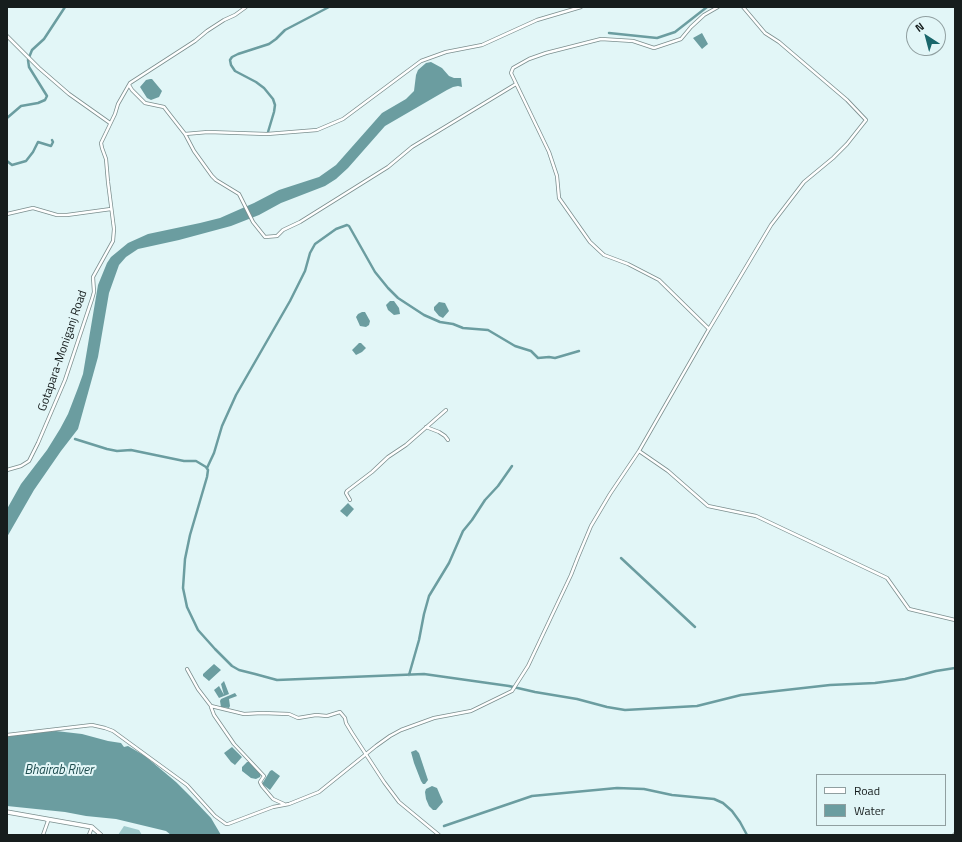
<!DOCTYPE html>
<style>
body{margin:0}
#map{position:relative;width:962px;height:842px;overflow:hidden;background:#e2f6f7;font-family:"Titillium Web",sans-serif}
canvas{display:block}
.frame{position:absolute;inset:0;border:8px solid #161d1d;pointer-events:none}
.legend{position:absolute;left:816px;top:774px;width:130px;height:52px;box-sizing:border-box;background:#e2f6f7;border:1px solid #909fa0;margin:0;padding:5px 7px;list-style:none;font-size:12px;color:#161d1d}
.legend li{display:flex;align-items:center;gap:8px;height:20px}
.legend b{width:20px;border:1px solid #909fa0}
.north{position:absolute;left:906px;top:16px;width:40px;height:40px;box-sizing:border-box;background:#e2f6f7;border:1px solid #909fa0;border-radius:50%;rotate:324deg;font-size:11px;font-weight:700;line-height:16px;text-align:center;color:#161d1d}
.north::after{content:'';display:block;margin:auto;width:14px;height:18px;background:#1a676b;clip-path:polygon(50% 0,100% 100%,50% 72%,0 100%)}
</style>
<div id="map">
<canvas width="962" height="842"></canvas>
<div class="frame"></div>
<ul class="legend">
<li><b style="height:5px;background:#fff"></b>Road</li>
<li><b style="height:11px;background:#6b9da0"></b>Water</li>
</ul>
<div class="north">N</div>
</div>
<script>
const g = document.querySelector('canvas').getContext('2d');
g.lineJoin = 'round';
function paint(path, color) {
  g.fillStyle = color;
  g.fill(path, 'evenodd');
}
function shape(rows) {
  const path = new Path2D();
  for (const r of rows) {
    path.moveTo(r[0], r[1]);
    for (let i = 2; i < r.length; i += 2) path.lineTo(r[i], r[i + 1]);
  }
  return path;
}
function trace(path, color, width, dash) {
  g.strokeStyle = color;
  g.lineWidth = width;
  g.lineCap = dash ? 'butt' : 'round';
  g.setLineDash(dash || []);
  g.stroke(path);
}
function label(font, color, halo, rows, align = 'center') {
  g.font = font + ' "Titillium Web",sans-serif';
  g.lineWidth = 4;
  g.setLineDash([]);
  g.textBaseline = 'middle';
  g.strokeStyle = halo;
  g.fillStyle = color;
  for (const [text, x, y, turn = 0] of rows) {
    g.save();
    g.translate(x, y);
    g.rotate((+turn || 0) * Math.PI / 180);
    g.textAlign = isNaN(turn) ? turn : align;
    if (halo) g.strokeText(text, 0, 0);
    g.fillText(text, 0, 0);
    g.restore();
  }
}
paint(shape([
 [124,826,139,830,142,835,118,835]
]), '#9ec9cb');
paint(shape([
 [702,33,708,44,702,49,693,38],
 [431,62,442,68,449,76,454,78,461,78,462,87,458,86,453,87,447,90,385,126,348,168,336,179,325,186,281,203,259,215,231,226,179,240,138,249,126,257,119,265,109,293,98,357,78,429,61,451,34,490,7,537,7,509,21,484,47,450,60,429,68,414,78,388,83,374,98,285,107,263,111,257,128,243,148,234,200,223,220,218,254,203,279,190,319,177,336,165,382,113,406,99,414,91,416,75,418,70,426,63],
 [150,79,152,79,162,91,159,97,151,100,147,98,140,87,146,80],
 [390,301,394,301,399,308,400,314,394,315,388,310,386,305],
 [439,302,445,303,449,311,443,318,439,316,434,310,434,307],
 [362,312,365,312,370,321,369,325,366,327,360,326,356,317,358,314],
 [359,343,361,343,366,348,362,352,356,355,352,350],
 [348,503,354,509,347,517,340,511],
 [214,664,221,670,209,681,203,676,203,674],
 [224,681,229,694,219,698,214,690,219,686,224,695,221,684],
 [235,693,237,696,229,699,230,706,229,708,221,707,220,701,221,699],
 [56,731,82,734,108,741,121,743,124,747,128,746,145,756,176,782,192,798,211,818,221,835,171,835,166,831,116,819,86,816,65,812,7,806,7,736,36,732],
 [232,747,242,757,235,765,231,762,224,753],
 [416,750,419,753,428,780,425,784,423,784,421,781,414,763,411,752],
 [247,762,250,762,261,774,260,777,256,779,251,778,242,771,242,767],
 [270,771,272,770,280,776,270,790,262,784],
 [432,786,437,788,443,802,436,810,433,810,429,806,426,799,425,792,426,789]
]), '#6b9da0');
trace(shape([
 [609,33,657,38,675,32,707,7],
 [7,118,21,106,38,103,45,100,47,96,29,67,28,60,32,50,44,39,65,7],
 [268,132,274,112,275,105,273,99,264,88,256,82,235,71,231,65,230,60,232,57,238,54,269,44,276,39,285,30,329,7],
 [7,161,12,165,26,161,33,152,38,142,51,146,53,142,52,140],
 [75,439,107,449,117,451,131,450,184,461,196,461,206,467,208,470,207,477,190,535,185,559,183,588,187,607,198,630,215,649,232,666,239,670,255,674,277,680,424,674,509,686,535,692,577,699,607,707,625,710,697,706,741,695,830,685,875,683,905,679,936,671,955,668],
 [207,468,214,453,222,426,236,395,290,301,305,271,310,253,315,244,336,229,347,225,349,226,375,272,388,288,398,298,424,315,440,322,453,324,463,328,488,330,515,346,531,351,538,358,549,357,555,358,579,351],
 [621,558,695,627],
 [409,675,419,640,424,614,429,596,449,563,463,531,472,520,485,500,498,486,512,466],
 [444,826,532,796,617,788,644,789,672,795,714,799,723,803,732,811,740,822,747,835]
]), '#6b9da0', 2.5);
const street = shape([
 [7,36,39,68,69,94,110,123],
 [129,85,132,90,145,103,164,107,167,111,185,134,194,151,212,176,216,180,239,194,253,222,265,237,277,236,283,230,300,222,388,167,412,147,516,84],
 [185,134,208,132,267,134,317,130,343,119,421,61,446,52,482,45,537,20,581,7],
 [7,214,33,208,57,215,67,215,111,209],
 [709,329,771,225,804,182,833,158,847,144,866,120,847,100,779,42,765,33,743,7],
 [426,427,439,432,445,436,448,440],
 [639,451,668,471,708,506,756,516,887,578,909,609,955,620],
 [7,470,21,466,29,461,38,443,65,380,92,299,94,292,93,277,113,241,114,229,108,182,106,159,102,148,101,143,115,114,118,104,130,83,195,41,207,31,224,20,235,15,246,7],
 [350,500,346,493,347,491,372,472,388,457,406,445,446,410],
 [187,669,198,689,211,706,244,714,262,713,289,714,298,718,316,715,327,716,340,712,345,718,346,723,352,733,384,782,399,802,439,835],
 [211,707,214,715,234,744,264,776,260,782,262,786,273,799,284,804],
 [7,735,92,725,105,728,113,731,187,785,215,816,226,824,228,824,273,807,289,804,319,792,376,746,390,736,401,730,434,718,471,711,512,691,528,666,571,575,578,557,591,526,610,494,639,451,709,329,659,280,628,264,604,255,590,242,559,198,557,176,549,152,511,73,513,68,529,59,546,53,601,39,633,41,654,48,681,39,691,27,704,15,718,7],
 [43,835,48,821,46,819],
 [89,835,92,827],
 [954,835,955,834]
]);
const secondary = shape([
 [7,812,92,827,101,835]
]);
trace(street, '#7b8e8e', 4);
trace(secondary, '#7b8e8e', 5);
trace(street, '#fff', 2.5);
trace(secondary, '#fff', 3.5);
label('12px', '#161d1d', '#e2f6f7', [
 ["Gotapara-Moniganj Road",63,351,-71]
]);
label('italic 13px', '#1e4c4e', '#e2f6f7', [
 ["Bhairab River",59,771]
]);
</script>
